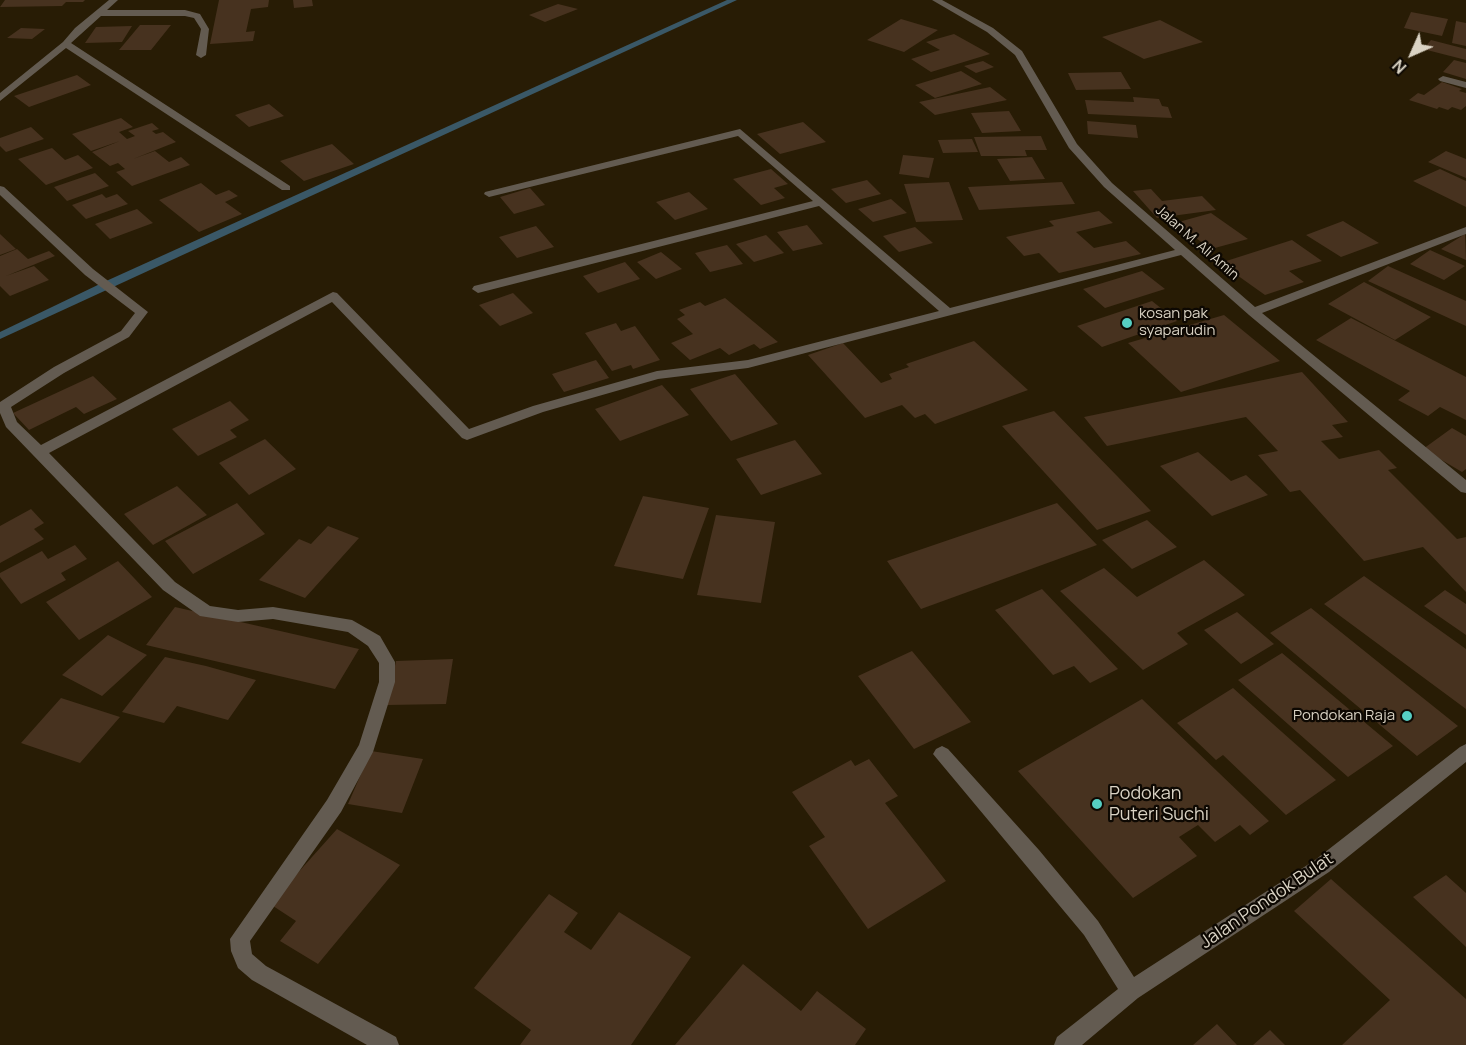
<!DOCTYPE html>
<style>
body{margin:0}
#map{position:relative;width:1466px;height:1045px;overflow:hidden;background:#281c05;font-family:Manrope,sans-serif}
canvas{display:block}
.north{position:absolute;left:1382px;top:24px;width:60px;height:60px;-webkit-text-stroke:4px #0d0802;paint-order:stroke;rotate:225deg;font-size:16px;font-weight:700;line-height:24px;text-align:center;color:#dad3c4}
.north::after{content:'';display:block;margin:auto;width:21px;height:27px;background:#dad3c4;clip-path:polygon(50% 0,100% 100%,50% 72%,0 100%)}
</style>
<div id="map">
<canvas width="1466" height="1045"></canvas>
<div class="north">N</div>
</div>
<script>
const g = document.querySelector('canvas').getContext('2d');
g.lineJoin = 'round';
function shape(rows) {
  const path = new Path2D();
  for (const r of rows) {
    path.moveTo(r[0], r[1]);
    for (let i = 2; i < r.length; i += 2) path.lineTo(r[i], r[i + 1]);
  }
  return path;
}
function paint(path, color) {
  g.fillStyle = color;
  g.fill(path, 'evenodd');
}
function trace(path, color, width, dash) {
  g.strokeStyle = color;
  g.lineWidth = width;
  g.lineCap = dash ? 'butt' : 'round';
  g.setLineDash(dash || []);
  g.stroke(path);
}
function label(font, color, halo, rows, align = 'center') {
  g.font = font + ' Manrope,sans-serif';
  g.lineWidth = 4.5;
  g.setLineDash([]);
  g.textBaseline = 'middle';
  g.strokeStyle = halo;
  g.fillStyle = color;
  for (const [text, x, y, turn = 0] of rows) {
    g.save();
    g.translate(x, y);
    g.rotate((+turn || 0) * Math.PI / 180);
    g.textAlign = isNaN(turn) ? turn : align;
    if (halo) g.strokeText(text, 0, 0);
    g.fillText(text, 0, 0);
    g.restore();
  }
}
paint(shape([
 [727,0,737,0,0,339,0,332,104,282,727,0]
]), '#3a5867');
paint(shape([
 [5,0,85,0,83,2,66,2,62,6,0,7],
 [219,0,269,0,268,7,251,9,246,32,255,31,253,41,210,44],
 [293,0,312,0,313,6,294,8],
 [558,4,578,9,545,22,529,15],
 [1411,12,1448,19,1442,36,1404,28],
 [901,19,938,30,904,52,867,40],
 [1160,20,1203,42,1144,59,1102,37],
 [1456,21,1466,23,1466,46,1452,43],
 [140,25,171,25,151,50,119,50],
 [132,26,122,42,85,43,96,27],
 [21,28,45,29,32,39,7,38],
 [954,34,990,54,931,72,911,59,940,50,926,42],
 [1431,40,1466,49,1466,60,1423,49],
 [1454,60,1466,63,1466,79,1443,72],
 [983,61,994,67,976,73,964,66],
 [961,71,982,84,935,98,915,85],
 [1121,72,1131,89,1076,90,1068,73],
 [77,75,91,85,29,107,14,96],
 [1442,82,1462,89,1459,91,1466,93,1466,106,1461,110,1452,107,1448,110,1439,107,1437,109,1409,100,1418,93,1424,95],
 [990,87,1007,100,935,115,919,102],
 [1133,97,1159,99,1162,106,1168,107,1172,118,1088,114,1085,100,1134,102],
 [269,104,284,116,249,127,235,115],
 [1009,111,1021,131,982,133,971,113],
 [121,118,133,127,119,132,127,139,135,136,128,131,152,123,159,129,152,131,156,134,163,132,176,142,133,159,155,151,169,162,181,157,190,165,132,186,116,172,125,169,118,163,110,166,92,152,120,141,91,151,72,134],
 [1087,121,1136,125,1138,138,1088,134],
 [803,122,826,142,780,154,757,134],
 [31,127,44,139,6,152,0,146,0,138],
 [1041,136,1047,150,1025,150,1027,156,981,156,974,137],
 [972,139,978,152,943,153,938,140],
 [332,144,354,164,304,181,280,161],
 [52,148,65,160,78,155,93,168,46,185,18,159],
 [1446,151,1466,159,1466,178,1428,162],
 [903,155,934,158,929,178,899,174],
 [1032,157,1045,179,1010,181,997,159],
 [771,169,788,184,774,188,785,198,761,205,733,179],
 [1440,169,1466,181,1466,207,1413,181],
 [95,173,109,186,67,201,54,187],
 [867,180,881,194,846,203,831,189],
 [949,182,963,220,916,222,904,184],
 [1062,182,1075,204,979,210,968,187],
 [201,183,216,195,229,190,238,196,225,202,242,214,199,232,159,200],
 [530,188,545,205,514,214,500,197],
 [1151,189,1162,201,1202,196,1216,210,1157,218,1133,191],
 [689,192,708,209,675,220,656,202],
 [102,194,106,198,117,194,128,204,86,219,72,205],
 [891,199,907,213,873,222,858,209],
 [137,209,153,223,110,239,95,224],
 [1099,211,1113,223,1076,232,1094,248,1126,241,1141,254,1059,273,1039,253,1024,256,1006,237,1054,226,1049,221],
 [1211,213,1248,239,1211,249,1175,223],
 [1343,221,1379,243,1341,257,1306,235],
 [807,225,823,244,793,251,777,232],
 [536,226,554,247,517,258,499,237],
 [915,227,933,243,899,252,883,236],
 [0,234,16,249,0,255],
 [1465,234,1466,260,1441,249],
 [766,235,784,253,754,262,736,244],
 [1292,240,1322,261,1289,271,1304,282,1265,295,1220,263],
 [727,245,743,264,710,272,695,253],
 [17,249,28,259,49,251,55,256,6,276,34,266,49,280,10,296,0,286,0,256],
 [1430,250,1465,266,1444,280,1410,264],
 [661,252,682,269,656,279,637,262],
 [625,262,640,279,598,293,583,276],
 [1388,266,1466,301,1466,326,1368,281],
 [1142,271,1165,289,1105,308,1083,289],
 [1364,282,1431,317,1395,340,1328,304],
 [513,293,533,313,500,326,479,305],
 [725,298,778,342,760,349,754,344,729,355,720,348,690,360,671,343,693,334,677,319,685,315,679,310,700,302,705,306],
 [1152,301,1177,321,1102,347,1077,326],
 [1224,315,1280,361,1181,392,1128,343],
 [1351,318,1466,377,1466,420,1440,407,1428,416,1398,400,1410,391,1316,340],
 [616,323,621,331,635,326,660,360,633,369,631,365,612,371,585,333],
 [974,341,1028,390,935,424,925,414,915,418,902,405,865,418,808,355,843,343,881,383,892,379,889,374,909,367,906,364],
 [596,360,609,378,564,392,552,374],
 [1302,372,1348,422,1332,425,1343,437,1321,441,1339,459,1379,450,1397,468,1388,470,1457,539,1466,537,1466,592,1423,547,1364,561,1300,490,1290,492,1258,455,1278,451,1246,417,1107,446,1084,417],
 [735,374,778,424,731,441,690,389],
 [93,376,117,399,84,414,76,407,29,430,13,413],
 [662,385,689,415,620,441,595,409],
 [230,401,249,420,230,430,237,437,198,456,172,429],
 [1054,411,1151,511,1097,530,1002,426],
 [1452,428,1466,436,1466,469,1462,472,1423,449],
 [265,439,296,469,249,495,219,463],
 [795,440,822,474,761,495,736,459],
 [1198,452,1231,481,1246,475,1268,495,1212,516,1160,466],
 [177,486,207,515,153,545,124,514],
 [643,496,709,508,683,579,614,566],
 [237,503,265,534,193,574,165,541],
 [1057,503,1097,545,921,609,887,561],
 [31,509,44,523,34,529,44,539,0,563,0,526],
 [716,515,775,522,761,603,697,595],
 [1147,520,1177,547,1132,569,1102,540],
 [328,526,359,538,305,598,259,580,299,539,311,544],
 [75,545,87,559,61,573,66,580,21,604,0,577,0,573,42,551,48,559],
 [1204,560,1245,595,1177,633,1188,644,1143,670,1060,591,1104,568,1137,597],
 [118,561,152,597,79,640,46,602],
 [1364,576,1466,649,1466,709,1324,604],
 [1042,589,1118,669,1090,683,1074,666,1053,675,995,610],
 [1445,590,1466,604,1466,635,1424,606],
 [175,607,359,649,335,689,146,645],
 [1311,608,1398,678,1458,726,1417,756,1270,633],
 [1237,612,1274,644,1241,664,1204,630],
 [108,635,147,655,102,696,62,675],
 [912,651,971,722,914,749,858,676],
 [1282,653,1393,746,1348,777,1238,680],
 [165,657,206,666,256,680,228,720,177,706,164,723,122,712],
 [453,659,446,704,387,705,396,661],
 [1233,688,1273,724,1336,780,1286,815,1223,755,1216,760,1177,723],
 [61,698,120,717,80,763,21,743],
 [1142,699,1269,821,1250,835,1240,825,1215,842,1198,825,1179,837,1197,856,1133,898,1018,771],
 [371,751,423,759,402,813,348,804],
 [869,759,898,796,885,803,946,881,868,929,809,846,825,837,792,792,851,760,855,766],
 [337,829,400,865,318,964,280,941,296,921,270,904],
 [1446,875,1466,893,1466,947,1413,897],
 [1331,879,1466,999,1466,1045,1342,1045,1390,1000,1294,911],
 [549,894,578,913,564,932,591,950,619,912,691,957,631,1045,520,1045,531,1030,474,988],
 [743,964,801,1011,817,991,866,1029,855,1045,675,1045],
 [1217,1024,1237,1045,1193,1045],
 [1270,1030,1285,1045,1253,1045]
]), '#47321f');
paint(shape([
 [109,0,118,0,107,10,185,10,200,14,209,29,206,55,201,58,196,55,201,29,194,18,185,16,101,16,71,43,290,186,290,190,282,190,66,48,0,101,0,93,63,42,75,28,109,0],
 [932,0,942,0,993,28,1022,51,1077,144,1112,183,1255,307,1466,227,1466,234,1262,313,1466,480,1466,493,1461,492,1249,315,1181,255,748,368,658,379,543,412,467,440,462,438,332,302,49,453,175,582,210,606,238,610,273,607,352,620,380,636,395,662,395,682,373,752,341,812,250,941,252,954,266,966,396,1037,399,1045,367,1045,252,980,238,968,231,951,230,939,327,800,359,745,379,682,379,663,368,646,348,632,273,619,238,622,200,616,163,590,6,427,0,413,0,402,54,367,121,331,135,313,85,275,0,195,0,186,4,187,93,269,148,312,129,337,64,373,11,407,17,422,41,445,333,292,337,293,469,429,533,406,657,371,748,360,939,311,819,206,478,293,472,289,474,286,813,201,738,136,489,197,484,194,485,192,740,129,950,308,1175,250,1104,187,1069,148,1015,55,987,32,932,0],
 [1443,76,1466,82,1466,88,1440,81,1438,79,1443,76],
 [1466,744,1466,762,1329,872,1138,998,1082,1045,1054,1045,1057,1037,1118,989,1084,935,933,754,936,749,942,746,948,749,1039,850,1098,921,1134,977,1315,860,1460,747,1466,744]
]), '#635b51');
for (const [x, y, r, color] of [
 [1127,323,6,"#56cec3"],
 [1407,716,6,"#56cec3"],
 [1097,804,6,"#56cec3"]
]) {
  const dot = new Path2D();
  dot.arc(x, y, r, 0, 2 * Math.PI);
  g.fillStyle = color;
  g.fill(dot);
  trace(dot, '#0d0802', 2);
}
label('14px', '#dad3c4', '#0d0802', [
 ["Jalan M. Ali Amin",1197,243,41]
]);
label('15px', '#dad3c4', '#0d0802', [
 ["kosan pak",1139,314],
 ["syaparudin",1139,331],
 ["Pondokan Raja",1395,716,"right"]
], 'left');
label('18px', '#dad3c4', '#0d0802', [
 ["Podokan",1109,794],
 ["Puteri Suchi",1109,815]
], 'left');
label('18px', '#dad3c4', '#0d0802', [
 ["Jalan Pondok Bulat",1267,901,-34]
]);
</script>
